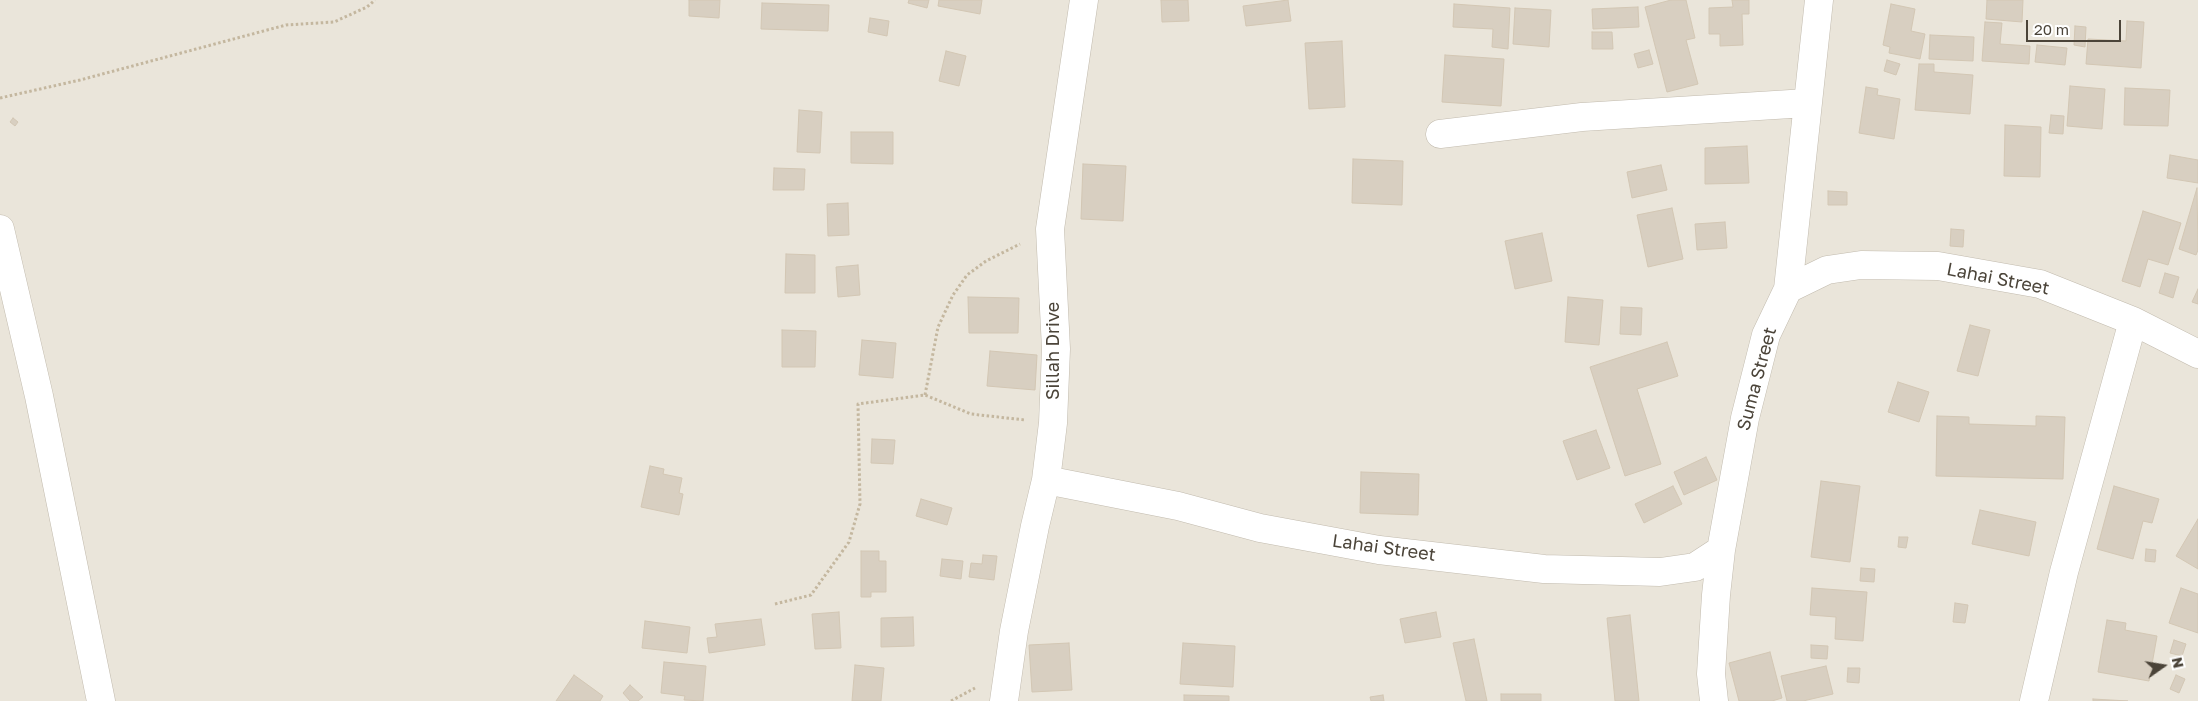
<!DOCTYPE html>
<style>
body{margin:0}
#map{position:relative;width:2198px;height:701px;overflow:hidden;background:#f6f3ec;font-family:"Golos Text",sans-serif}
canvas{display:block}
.north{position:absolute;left:2138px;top:641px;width:50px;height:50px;-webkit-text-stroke:4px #fff;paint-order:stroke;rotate:77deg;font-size:14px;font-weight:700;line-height:20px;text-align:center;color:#4b4439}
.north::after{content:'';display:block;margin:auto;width:18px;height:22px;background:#4b4439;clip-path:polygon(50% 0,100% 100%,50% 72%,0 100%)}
.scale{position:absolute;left:2026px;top:20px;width:95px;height:22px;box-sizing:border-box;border:2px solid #4b4439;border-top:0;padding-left:6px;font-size:15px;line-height:18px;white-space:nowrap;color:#4b4439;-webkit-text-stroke:4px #fff;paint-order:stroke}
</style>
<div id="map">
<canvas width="2198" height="701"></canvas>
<div class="north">N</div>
<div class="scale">20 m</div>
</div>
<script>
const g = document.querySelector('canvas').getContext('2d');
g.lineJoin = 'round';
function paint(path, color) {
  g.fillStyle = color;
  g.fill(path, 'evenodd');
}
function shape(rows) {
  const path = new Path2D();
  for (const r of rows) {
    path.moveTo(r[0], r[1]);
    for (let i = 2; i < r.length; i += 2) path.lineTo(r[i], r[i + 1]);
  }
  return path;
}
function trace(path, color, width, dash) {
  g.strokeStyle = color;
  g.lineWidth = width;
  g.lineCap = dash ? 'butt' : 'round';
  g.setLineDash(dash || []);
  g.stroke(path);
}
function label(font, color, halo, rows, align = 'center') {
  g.font = font + ' "Golos Text",sans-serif';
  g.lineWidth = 5;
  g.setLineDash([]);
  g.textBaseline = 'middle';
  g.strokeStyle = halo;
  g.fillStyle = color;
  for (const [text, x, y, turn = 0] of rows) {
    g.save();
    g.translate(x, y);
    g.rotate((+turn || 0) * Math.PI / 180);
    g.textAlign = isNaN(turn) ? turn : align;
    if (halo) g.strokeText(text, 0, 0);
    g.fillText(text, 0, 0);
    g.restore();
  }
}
paint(shape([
 [0,0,2198,0,2198,701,0,701]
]), '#eae5da');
const building = shape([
 [689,0,720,0,719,18,689,16,689,0],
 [909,0,929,0,927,8,908,3,909,0],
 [939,0,982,0,980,14,938,6,939,0],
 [1161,0,1188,0,1189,21,1162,22,1161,0],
 [1288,0,1291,21,1246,26,1243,6,1288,0],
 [1671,0,1686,0,1695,38,1686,40,1698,84,1667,92,1645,7,1671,0],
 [1732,0,1749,0,1749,14,1742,14,1743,45,1720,46,1720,34,1709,34,1709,8,1733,7,1732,0],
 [1987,0,2023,0,2022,22,1986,19,1987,0],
 [762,3,829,5,828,31,761,29,762,3],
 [1454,4,1510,8,1508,49,1492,47,1493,29,1453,27,1454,4],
 [1891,4,1915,9,1911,31,1925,34,1920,59,1889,53,1890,47,1883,45,1891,4],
 [1638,7,1639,27,1593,29,1592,9,1638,7],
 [1515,8,1551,10,1549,47,1513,44,1515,8],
 [870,18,889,21,887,36,868,32,870,18],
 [2127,21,2144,22,2141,68,2086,64,2088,39,2126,41,2127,21],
 [1985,22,2002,23,2000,44,2030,46,2029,64,1982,61,1985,22],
 [2075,26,2086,27,2085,47,2074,45,2075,26],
 [1592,32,1612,32,1613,49,1592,49,1592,32],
 [1930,35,1974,37,1973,61,1929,59,1930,35],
 [1342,41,1345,107,1309,109,1305,43,1342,41],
 [2037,45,2067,48,2065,65,2035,62,2037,45],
 [1649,50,1653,64,1638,68,1634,54,1649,50],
 [946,51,966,56,959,86,939,81,946,51],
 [1445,55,1504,59,1501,106,1442,102,1445,55],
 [1887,60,1900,64,1896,75,1884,71,1887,60],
 [1919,64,1934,64,1934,72,1973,75,1970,114,1915,110,1919,64],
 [2070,86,2105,89,2102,129,2067,126,2070,86],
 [1866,87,1878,89,1877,95,1900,99,1894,139,1859,133,1866,87],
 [2125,88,2170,90,2168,126,2124,125,2125,88],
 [799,110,822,112,820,153,797,152,799,110],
 [2051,115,2064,116,2063,134,2049,133,2051,115],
 [13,118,18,122,15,126,10,122,13,118],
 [2005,125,2041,127,2040,177,2004,176,2005,125],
 [851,132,893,132,893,164,851,163,851,132],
 [1747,146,1749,183,1705,184,1705,148,1747,146],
 [2170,155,2198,160,2198,183,2167,178,2170,155],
 [1353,159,1403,161,1402,205,1352,203,1353,159],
 [1083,164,1126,166,1123,221,1081,219,1083,164],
 [1661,165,1667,190,1632,198,1627,172,1661,165],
 [774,168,805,169,804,190,773,190,774,168],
 [2197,188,2198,250,2196,255,2179,249,2197,188],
 [1828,191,1847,192,1847,205,1828,205,1828,191],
 [848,203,849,235,828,236,827,204,848,203],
 [1672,208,1683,259,1648,267,1637,215,1672,208],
 [2143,211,2181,223,2168,265,2148,259,2140,287,2122,281,2143,211],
 [1725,222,1727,248,1697,250,1695,224,1725,222],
 [1951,229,1964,230,1963,247,1950,246,1951,229],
 [1542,233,1552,281,1515,289,1505,241,1542,233],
 [786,254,815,255,815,293,785,293,786,254],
 [858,265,860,295,838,297,836,267,858,265],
 [2165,273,2179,277,2173,298,2159,293,2165,273],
 [2198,289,2198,304,2192,302,2198,289],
 [968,297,1019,298,1018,333,969,333,968,297],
 [1568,297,1603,300,1599,345,1565,342,1568,297],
 [1621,307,1642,308,1641,335,1620,334,1621,307],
 [1970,325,1990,330,1978,376,1957,371,1970,325],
 [782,330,816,331,815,367,782,367,782,330],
 [862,340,896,343,893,378,859,375,862,340],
 [1667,342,1678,376,1637,389,1661,464,1625,476,1590,367,1667,342],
 [990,351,1037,355,1035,390,987,386,990,351],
 [1898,382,1929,392,1919,422,1888,412,1898,382],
 [1937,416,1969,417,1969,424,2036,426,2036,416,2065,417,2063,479,1936,476,1937,416],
 [1596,430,1610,468,1577,480,1563,441,1596,430],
 [872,439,895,440,893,464,871,463,872,439],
 [1706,457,1717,480,1684,495,1674,472,1706,457],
 [650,466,664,469,663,474,682,478,679,493,683,494,679,515,641,507,650,466],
 [1361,472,1419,474,1418,515,1360,513,1361,472],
 [1821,481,1860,486,1850,562,1811,557,1821,481],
 [1673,486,1682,504,1644,523,1635,504,1673,486],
 [2114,486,2159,499,2152,523,2143,521,2133,559,2097,549,2114,486],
 [921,499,952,508,947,525,916,516,921,499],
 [1980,510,2036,522,2029,556,1972,544,1980,510],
 [2198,519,2198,569,2176,556,2198,519],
 [1899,537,1908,537,1906,548,1898,547,1899,537],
 [2146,549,2156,550,2155,562,2145,561,2146,549],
 [861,551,879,551,879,561,886,561,886,592,871,592,871,597,861,597,861,551],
 [983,555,997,556,994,580,969,577,971,563,982,564,983,555],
 [942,559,963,561,961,579,940,576,942,559],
 [1861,568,1875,569,1874,582,1860,581,1861,568],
 [1812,588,1867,592,1863,641,1835,639,1836,617,1810,615,1812,588],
 [2181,588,2198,594,2198,633,2169,623,2181,588],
 [1955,603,1968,605,1965,623,1953,622,1955,603],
 [839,612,841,648,815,649,812,614,839,612],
 [1436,612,1441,637,1405,643,1400,619,1436,612],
 [1630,615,1639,701,1615,701,1607,618,1630,615],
 [913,617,914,646,881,647,881,618,913,617],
 [761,619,765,645,709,653,707,638,717,637,715,624,761,619],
 [2107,620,2126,623,2125,630,2157,636,2149,681,2098,672,2107,620],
 [645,621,690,627,687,653,642,648,645,621],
 [1474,639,1487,701,1466,701,1453,643,1474,639],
 [2174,640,2186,644,2182,656,2170,653,2174,640],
 [1069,643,1072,690,1032,692,1029,645,1069,643],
 [1183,643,1235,646,1233,687,1180,684,1183,643],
 [1811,645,1828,646,1827,659,1811,658,1811,645],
 [1770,652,1782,698,1772,701,1739,701,1729,663,1770,652],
 [664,662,706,666,703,701,684,700,685,696,661,693,664,662],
 [855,665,884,668,881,701,852,701,855,665],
 [1826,666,1833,694,1803,701,1787,701,1781,676,1826,666],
 [1848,668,1860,668,1859,683,1847,682,1848,668],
 [574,675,603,696,600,701,556,701,574,675],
 [2176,675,2185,679,2179,693,2170,689,2176,675],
 [630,685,643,697,638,701,630,701,623,693,630,685],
 [1501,694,1541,694,1541,701,1501,701,1501,694],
 [1184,695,1229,696,1229,701,1184,701,1184,695],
 [1383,695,1384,701,1371,701,1370,697,1383,695],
 [2093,699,2128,701,2093,701,2093,699]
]);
paint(building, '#d8cfc1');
trace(building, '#d3c7b4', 1);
const minor = shape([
 [1440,134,1582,117,1807,103],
 [0,229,39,396,101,701],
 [1788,289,1827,270,1861,265,1938,266,2040,284,2133,321,2198,354],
 [1046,480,1178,506,1260,528,1379,550,1544,569,1660,572,1695,567,1721,550],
 [1004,701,1014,631,1035,526,1046,480,1053,423,1056,349,1050,229,1084,0],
 [1714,701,1711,674,1716,595,1721,550,1745,418,1766,335,1788,289,1819,0],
 [2034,701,2064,572,2133,321]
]);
trace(minor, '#c2bbae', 29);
trace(shape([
 [0,98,80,80,286,25,334,22,367,7,375,0],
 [925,395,938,327,953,295,967,275,986,261,1020,244],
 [775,604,811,595,849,542,860,504,858,404,925,395,971,414,1025,420],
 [951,701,975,688]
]), '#c4b79f', 3, [2.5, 2.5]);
trace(minor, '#fff', 28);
label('18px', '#4b4439', '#fff', [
 ["Lahai Street",1998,279,11],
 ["Sillah Drive",1053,351,-90],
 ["Suma Street",1757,379,-75],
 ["Lahai Street",1384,548,8]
]);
</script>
